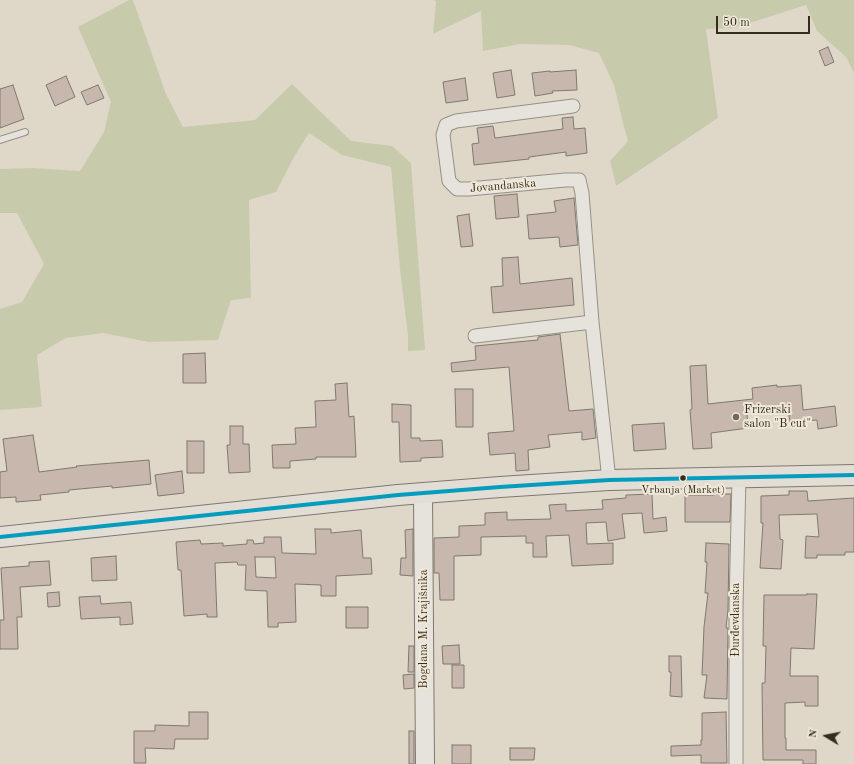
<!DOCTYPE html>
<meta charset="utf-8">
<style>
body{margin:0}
#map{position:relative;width:854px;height:764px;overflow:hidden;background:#dfd8c9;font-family:"Old Standard TT",serif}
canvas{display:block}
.north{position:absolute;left:806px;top:716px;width:40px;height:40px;-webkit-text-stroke:3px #efe8d7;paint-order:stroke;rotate:280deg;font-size:11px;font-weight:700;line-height:16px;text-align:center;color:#352b21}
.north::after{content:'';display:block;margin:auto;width:14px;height:18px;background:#352b21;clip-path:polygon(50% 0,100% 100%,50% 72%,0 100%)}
.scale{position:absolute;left:716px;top:16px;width:94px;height:18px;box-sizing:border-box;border:2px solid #352b21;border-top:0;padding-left:5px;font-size:12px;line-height:14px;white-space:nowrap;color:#352b21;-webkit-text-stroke:3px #efe8d7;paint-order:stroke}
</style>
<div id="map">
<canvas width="854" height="764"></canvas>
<div class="north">N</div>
<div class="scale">50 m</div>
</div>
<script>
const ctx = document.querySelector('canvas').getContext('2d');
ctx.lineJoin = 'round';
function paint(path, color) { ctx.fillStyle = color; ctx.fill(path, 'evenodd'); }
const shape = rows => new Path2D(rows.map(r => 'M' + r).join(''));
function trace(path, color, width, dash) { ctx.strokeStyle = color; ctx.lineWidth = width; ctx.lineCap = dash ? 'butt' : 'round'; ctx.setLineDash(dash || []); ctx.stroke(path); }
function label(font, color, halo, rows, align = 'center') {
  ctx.font = font + ' "Old Standard TT",serif'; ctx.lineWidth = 4; ctx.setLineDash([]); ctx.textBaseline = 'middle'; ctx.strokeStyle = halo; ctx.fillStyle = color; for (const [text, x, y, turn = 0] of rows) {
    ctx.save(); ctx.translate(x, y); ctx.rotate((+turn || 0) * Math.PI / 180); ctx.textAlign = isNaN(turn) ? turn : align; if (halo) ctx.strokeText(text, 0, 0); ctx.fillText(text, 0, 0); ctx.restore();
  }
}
paint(shape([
 [129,0,133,0,166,94,183,127,255,120,292,84,351,141,392,146,411,163,425,350,408,351,408,336,400,269,391,167,342,155,309,133,294,157,276,192,249,200,251,298,231,300,218,340,148,342,103,333,66,338,37,355,42,407,0,410,0,309,22,302,44,264,17,213,0,213,0,169,33,168,80,171,104,132,111,102,78,27],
 [433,0,854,0,854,73,846,57,817,31,806,5,734,28,706,29,718,118,616,186,610,161,628,141,623,123,614,85,599,53,569,45,520,44,483,51,481,11,433,34,436,1]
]), '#c7cbac');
const building = shape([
 [828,47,834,62,825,66,819,51,828,47],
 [511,70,515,95,497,98,493,73,511,70],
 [576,70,577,90,552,91,553,93,535,96,532,73,550,71,550,72,576,70],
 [66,76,75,97,55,106,46,85,66,76],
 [465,78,468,100,446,103,443,82,465,78],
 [13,85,24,119,0,128,0,89,13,85],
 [98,85,104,98,87,105,81,92,98,85],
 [573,117,574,129,585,128,587,153,566,156,566,152,529,157,529,159,474,165,472,144,479,143,477,128,493,126,495,138,563,129,562,118,573,117],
 [517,194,519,217,496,219,494,196,517,194],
 [574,198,578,245,560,247,559,237,529,239,527,215,556,212,554,201,574,198],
 [469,214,473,246,461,247,457,216,469,214],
 [518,257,520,284,572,278,574,305,493,313,491,287,503,286,502,258,518,257],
 [560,334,569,411,593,409,596,438,582,440,582,432,548,435,550,447,528,450,529,470,516,471,515,453,490,455,488,433,514,431,509,367,452,372,451,363,476,360,475,346,538,340,538,337,560,334],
 [205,353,206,383,183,383,183,354,205,353],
 [706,365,708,404,753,399,752,388,777,385,777,387,801,385,803,410,835,406,837,426,818,429,817,420,790,422,788,409,747,413,748,428,711,433,712,448,693,449,690,410,692,409,690,366,706,365],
 [347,383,349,417,354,416,356,457,316,457,316,459,290,461,290,468,273,468,272,445,296,444,295,428,316,427,315,401,336,400,335,384,347,383],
 [455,389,473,389,473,427,456,427,455,389],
 [392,404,411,405,411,438,420,438,420,441,442,440,443,457,421,458,421,461,400,462,399,422,392,422,392,404],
 [664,423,666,449,634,451,632,425,664,423],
 [230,426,243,426,243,444,249,444,250,472,229,473,227,445,230,445,230,426],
 [33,435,39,472,77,467,76,466,149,460,151,484,112,488,112,486,69,490,69,492,40,495,41,500,16,502,16,497,0,498,0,472,7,471,3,439,33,435],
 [187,441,204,441,204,473,187,473,187,441],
 [182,471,184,493,158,496,155,475,182,471],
 [789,491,807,491,808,501,854,498,854,552,845,552,845,555,817,555,817,558,805,558,806,536,819,537,817,514,779,515,780,539,783,540,781,569,760,568,763,523,761,523,761,496,789,495,789,491],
 [652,494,653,519,666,517,667,531,644,533,642,513,622,514,625,538,608,541,606,522,586,523,587,544,613,543,613,564,572,566,569,535,546,536,547,557,533,557,533,543,526,543,526,536,481,537,481,555,454,556,454,600,440,600,439,573,434,573,434,538,459,537,459,526,485,525,485,513,507,512,507,520,551,519,549,505,566,504,566,511,603,509,602,500,626,498,626,495,652,494],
 [714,494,731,494,730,522,685,522,685,495,714,495,714,494],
 [315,529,331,529,331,533,361,530,363,558,371,558,372,574,336,576,336,596,321,596,321,585,295,584,296,622,278,623,278,627,268,627,267,591,245,590,246,565,238,565,237,562,215,563,217,617,207,617,207,614,184,616,181,570,178,570,176,542,200,540,201,544,223,543,223,546,247,544,247,540,253,540,254,544,264,543,264,537,281,537,282,553,316,554,315,529],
 [255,557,275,557,276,578,256,577,255,557],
 [413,529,413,576,400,575,401,558,406,558,405,530,413,529],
 [706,543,729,544,728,610,726,628,728,628,727,699,704,698,707,675,702,675,704,627,708,593,705,593,707,562,705,562,706,543],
 [116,556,117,580,92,581,91,558,116,556],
 [49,561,51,585,20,587,22,617,17,617,18,649,0,649,0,620,4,620,1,568,29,566,29,562,49,561],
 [59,592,60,606,48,607,47,593,59,592],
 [807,594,817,594,814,649,791,648,790,676,818,676,818,706,805,706,805,702,785,703,785,738,786,738,786,750,816,750,816,764,803,764,803,760,763,760,762,683,765,683,766,646,763,646,764,595,807,595,807,594],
 [100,596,101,604,131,602,133,624,120,625,120,617,81,619,79,597,100,596],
 [346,607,368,607,368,628,346,628,346,607],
 [459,645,460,664,443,664,442,646,459,645],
 [409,646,414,646,414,672,408,672,409,646],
 [669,656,681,656,682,697,670,696,671,672,669,672,669,656],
 [452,665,464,665,464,688,452,688,452,665],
 [414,674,414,688,404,689,403,675,414,674],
 [189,712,208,712,208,739,175,739,174,749,145,748,146,763,134,763,134,731,155,731,155,725,189,726,189,712],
 [726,712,727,763,701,763,701,755,671,756,671,746,701,745,701,740,702,740,702,713,726,712],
 [409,731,414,731,414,764,409,764,409,731],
 [452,745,471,745,471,764,452,764,452,745],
 [510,748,535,748,534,760,510,760,510,748]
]);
paint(building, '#c8b7ad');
trace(building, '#7e7970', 1);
const lane = shape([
 [0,140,25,132]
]);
const street = shape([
 [573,106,456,121,446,125,443,135,449,181,457,189,469,189,565,180,579,180,582,193,592,322,609,480],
 [475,336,592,322],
 [736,764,736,608,739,476]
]);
const secondary = shape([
 [423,493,425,764]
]);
const primary = shape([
 [0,537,398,495,500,487,609,480,854,475]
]);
trace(lane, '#969087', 8);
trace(street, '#969087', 15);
trace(secondary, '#7e7970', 20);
trace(primary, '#7e7970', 22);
trace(lane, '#e6e3dc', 6);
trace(street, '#e6e3dc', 13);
trace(secondary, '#e6e3dc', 18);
trace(primary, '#e2ded6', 20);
trace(shape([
 [0,537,398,495,500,487,609,480,854,475]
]), '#059cbd', 4);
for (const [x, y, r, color] of [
 [736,417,4,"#70685c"],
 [683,478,3.5,"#352b21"]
]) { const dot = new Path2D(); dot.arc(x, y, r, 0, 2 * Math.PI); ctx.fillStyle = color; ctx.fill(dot); trace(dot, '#efe8d7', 1.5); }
label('11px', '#352b21', '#efe8d7', [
 ["Vrbanja (Market)",683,490]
]);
label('12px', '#352b21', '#efe8d7', [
 ["Jovandanska",503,186,-5],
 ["Đurđevdanska",736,620,-90],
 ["Bogdana M. Krajišnika",424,629,-90]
]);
label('12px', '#352b21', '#efe8d7', [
 ["Frizerski",744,410],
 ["salon \"B cut\"",744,424]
], 'left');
</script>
